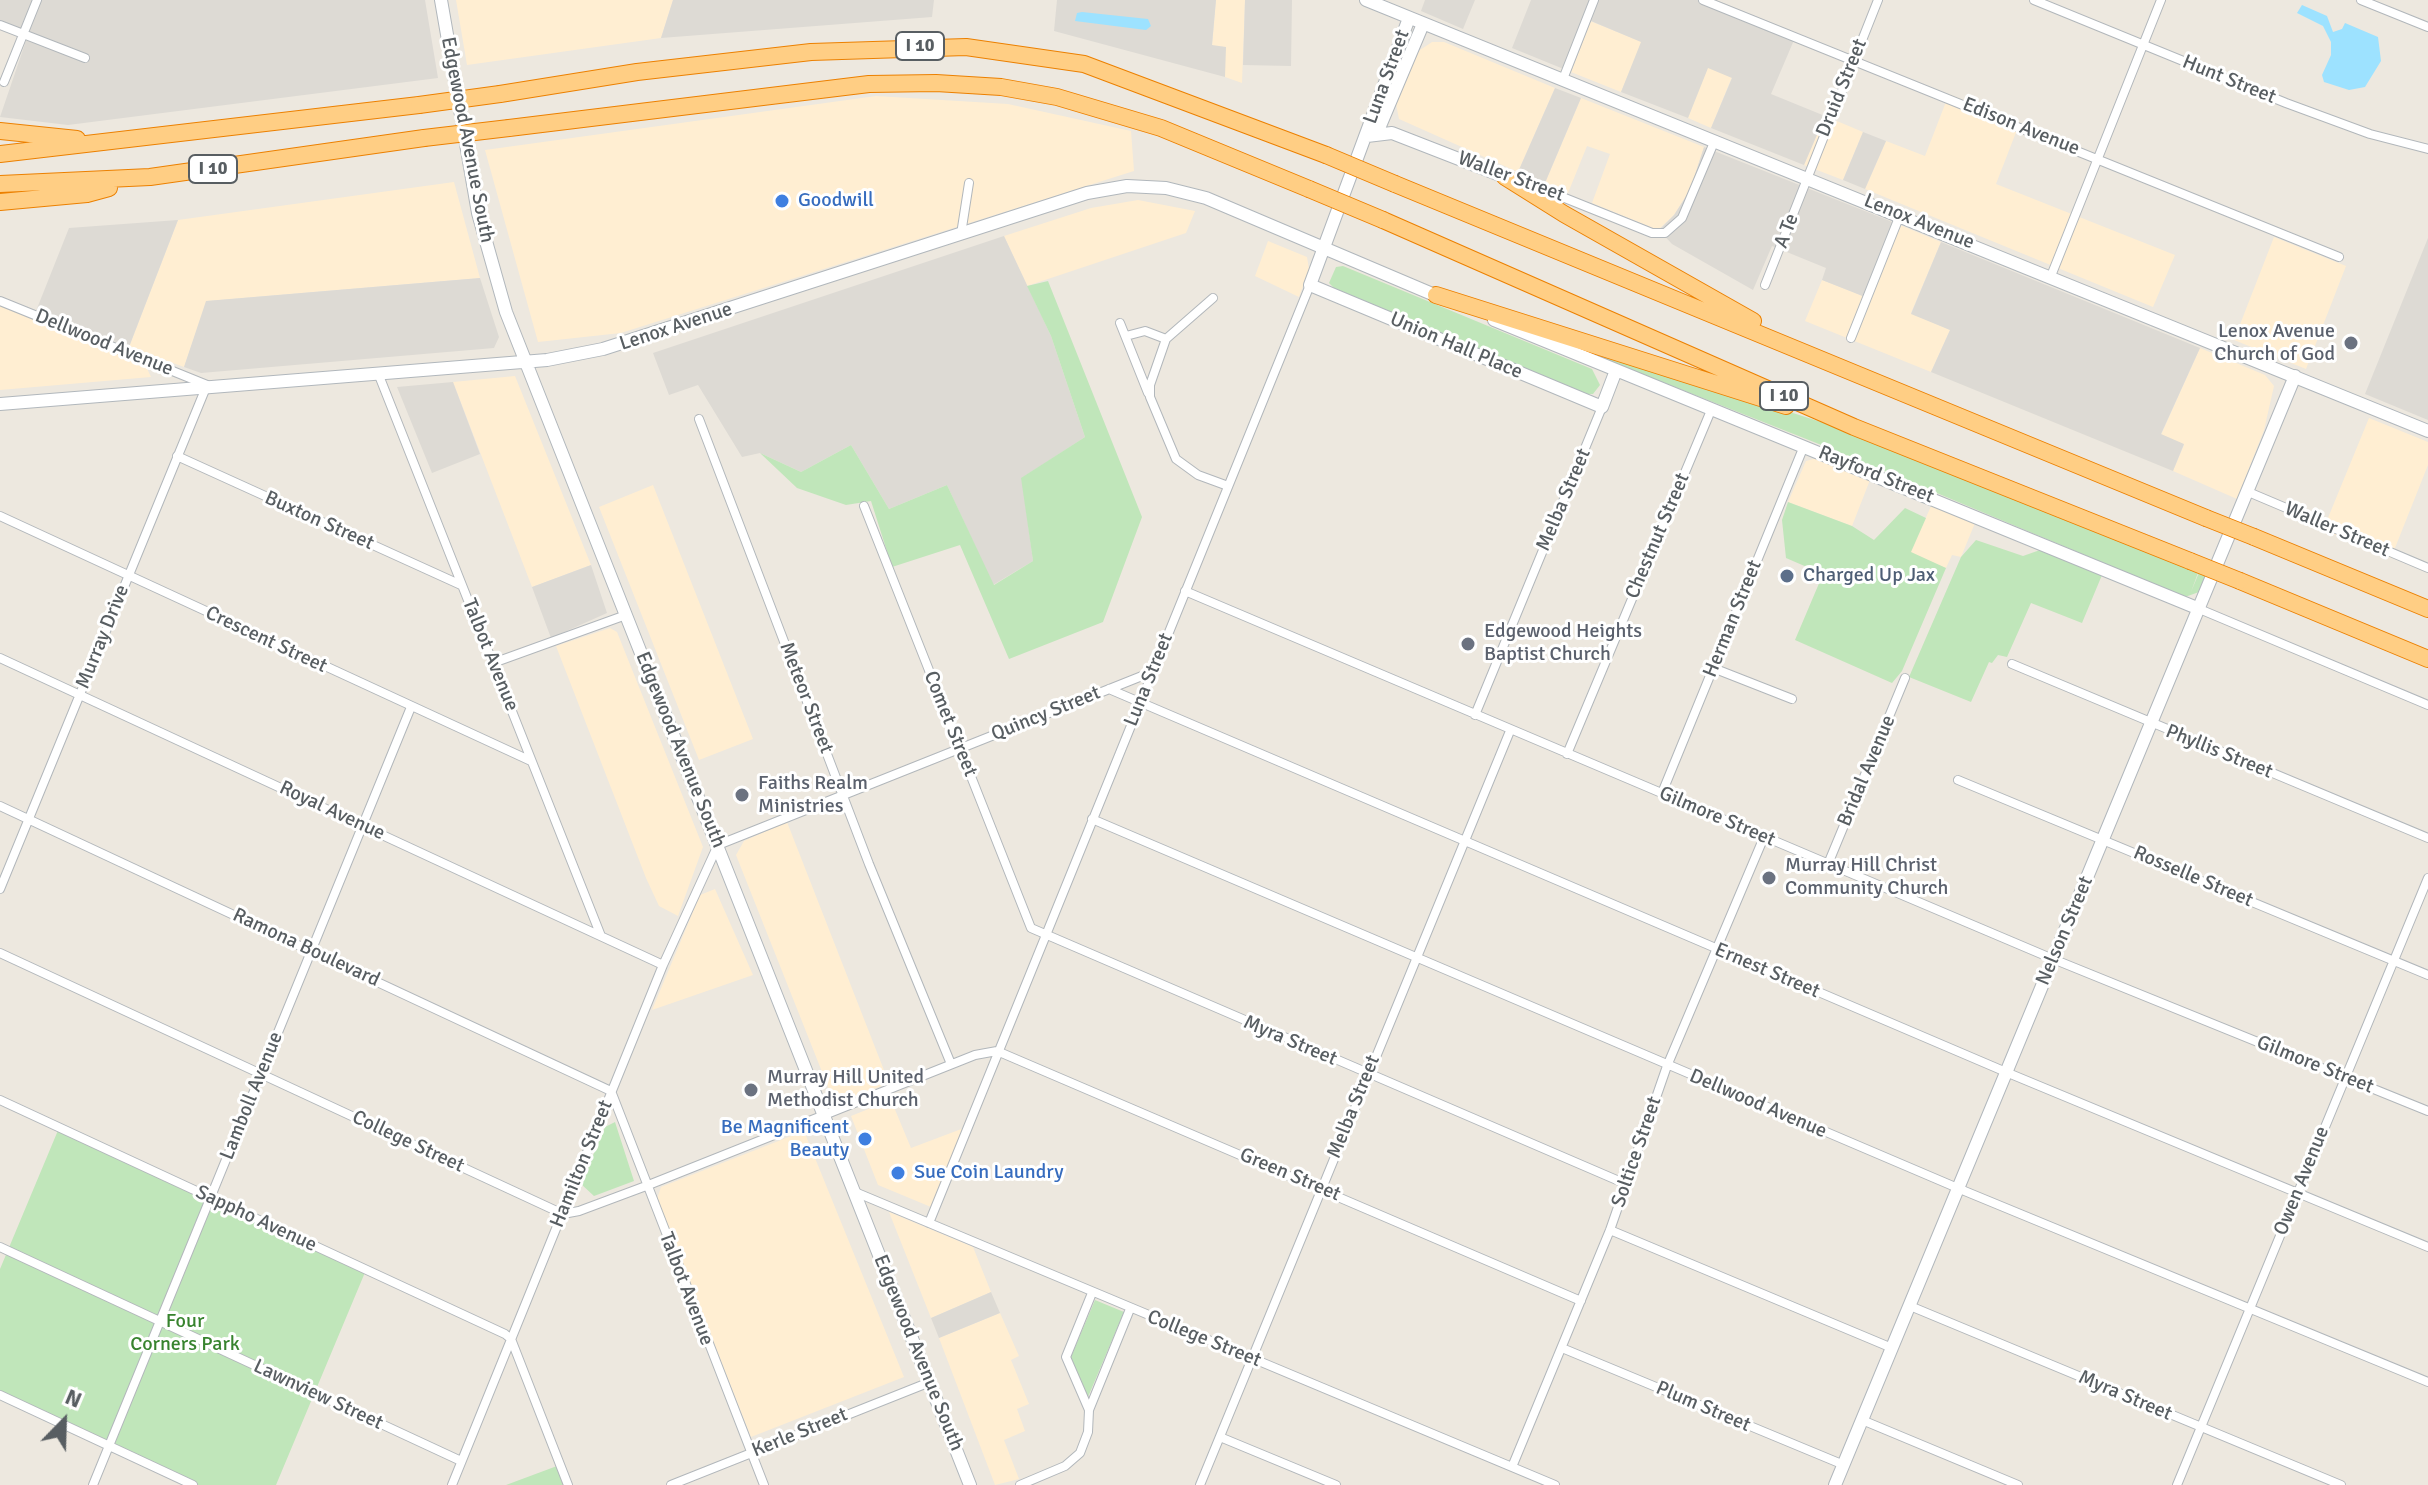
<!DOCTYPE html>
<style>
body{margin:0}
#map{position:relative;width:2428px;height:1485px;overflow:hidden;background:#ede8df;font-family:Signika,sans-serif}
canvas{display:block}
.north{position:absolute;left:24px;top:1381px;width:80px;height:80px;-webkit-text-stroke:6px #fff;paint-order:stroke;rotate:23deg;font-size:22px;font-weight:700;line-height:32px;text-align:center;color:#585e62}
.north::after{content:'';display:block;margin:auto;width:28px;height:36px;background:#585e62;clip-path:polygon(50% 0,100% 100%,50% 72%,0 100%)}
</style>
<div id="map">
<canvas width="2428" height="1485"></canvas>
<div class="north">N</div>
</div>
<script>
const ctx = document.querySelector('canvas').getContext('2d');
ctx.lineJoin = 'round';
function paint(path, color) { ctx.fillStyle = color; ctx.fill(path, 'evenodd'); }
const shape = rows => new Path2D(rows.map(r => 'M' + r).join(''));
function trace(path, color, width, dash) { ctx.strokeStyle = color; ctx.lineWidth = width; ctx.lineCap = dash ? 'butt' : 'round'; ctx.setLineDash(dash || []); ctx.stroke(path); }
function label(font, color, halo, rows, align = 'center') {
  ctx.font = font + ' Signika,sans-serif'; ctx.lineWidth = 6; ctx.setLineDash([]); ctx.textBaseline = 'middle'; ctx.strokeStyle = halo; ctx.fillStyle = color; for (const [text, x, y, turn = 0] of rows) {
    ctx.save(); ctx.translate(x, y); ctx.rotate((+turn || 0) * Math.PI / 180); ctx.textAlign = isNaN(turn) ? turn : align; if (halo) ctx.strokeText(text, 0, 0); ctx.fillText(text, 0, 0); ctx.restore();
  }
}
paint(shape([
 [456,0,673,0,661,38,467,65],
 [1216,0,1245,0,1242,83,1225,77,1225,47,1212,46],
 [1590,21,1642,42,1621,92,1571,72],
 [1432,42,1444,42,1555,88,1518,172,1399,119,1396,104,1417,52],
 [1707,67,1732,77,1711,128,1688,118],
 [1949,94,2020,122,1996,184,2175,255,2153,307,1865,189,1886,141,1925,156],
 [876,96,1008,104,1131,131,1134,171,621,333,538,342,485,150],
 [1581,98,1704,147,1690,190,1674,215,1658,230,1592,203,1610,154,1587,146,1568,193,1545,183],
 [1825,116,1863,132,1843,180,1804,165],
 [454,182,480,278,207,301,184,367,129,347,178,220],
 [1138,200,1195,211,1186,233,1027,286,1004,236,1091,208],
 [1900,225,1941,242,1911,313,1950,330,1931,372,1805,321,1822,280,1871,299],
 [2274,237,2346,266,2306,369,2234,340],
 [1268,241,1307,257,1309,269,1299,297,1255,276],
 [0,306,144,362,151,377,0,390],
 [2200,348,2265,375,2274,386,2264,430,2237,499,2173,471,2184,445,2161,435],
 [515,376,591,565,532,587,453,382],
 [2369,418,2428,442,2428,465,2391,558,2323,530],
 [1817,458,1870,480,1852,526,1788,502,1806,461],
 [653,485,753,739,699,760,599,507],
 [1932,504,1975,523,1961,557,1952,555,1946,568,1910,553],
 [610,628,617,632,703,847,678,916,659,906,646,878,556,646],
 [787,822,889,1083,843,1101,832,1097,736,855,744,841],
 [715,889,753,975,652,1010,700,895],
 [891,1100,911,1148,964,1128,931,1207,878,1185,851,1116],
 [804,1131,904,1377,751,1437,657,1199,661,1187],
 [889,1212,973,1247,991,1292,931,1318],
 [1000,1313,1019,1356,1011,1360,1029,1404,1017,1409,1025,1431,1004,1440,1019,1479,995,1485,939,1338]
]), '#ffeed2');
paint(shape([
 [0,0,425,0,438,78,68,125,0,117,29,32,0,20],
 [673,0,934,0,932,17,661,38],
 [1057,0,1216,0,1212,45,1226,47,1225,77,1054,31],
 [1245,0,1292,0,1291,66,1243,65],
 [1425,0,1475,0,1463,29,1421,11],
 [1531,0,1716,0,1797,33,1771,94,1825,116,1804,165,1711,128,1732,78,1708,68,1688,118,1621,92,1641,42,1591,21,1571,72,1512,48],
 [1555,88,1581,98,1545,183,1518,172],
 [1863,132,1886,141,1865,189,1843,180],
 [1704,147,1900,225,1870,299,1822,280,1826,268,1772,246,1753,290,1672,244,1659,230,1674,215,1690,190],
 [178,220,129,347,36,311,69,228],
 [1004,236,1051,336,1085,437,1022,478,1033,561,993,585,947,485,889,509,851,445,801,472,760,453,742,457,698,385,669,395,653,353],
 [2428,238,2428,420,2365,394],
 [1941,242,2200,348,2161,434,2184,444,2173,471,1931,372,1950,330,1911,314],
 [480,278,499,337,494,348,201,373,184,367,206,301],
 [453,382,480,454,432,473,397,387],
 [591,565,607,613,551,638,532,587],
 [991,1292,1000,1313,939,1338,931,1318]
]), '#dddad4');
paint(shape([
 [1343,266,1592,369,1600,385,1593,394,1586,394,1334,288,1329,283,1336,267],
 [1048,281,1142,517,1103,622,1009,659,960,545,892,567,871,501,846,505,797,488,760,453,801,472,851,445,889,509,947,485,994,585,1033,561,1021,478,1085,437,1051,336,1027,286],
 [1564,340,1865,436,2053,515,2199,570,2191,592,2200,570,2207,573,2199,592,2185,597,1834,450,1647,376,1613,366],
 [1788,502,1852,526,1874,540,1905,508,1926,518,1911,552,1946,568,1902,671,1892,683,1795,640,1823,574,1786,558,1782,520],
 [1976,540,2023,556,2040,550,2102,575,2082,623,2031,603,2007,657,1998,655,1992,663,1989,662,1971,702,1909,677,1961,557],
 [615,1122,634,1181,594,1196,581,1184,605,1127],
 [59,1128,366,1270,276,1485,193,1485,0,1396,0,1269],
 [1095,1300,1124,1312,1088,1397,1070,1359],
 [557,1466,564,1485,506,1485]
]), '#c0e6ba');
paint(shape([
 [2302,5,2327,16,2333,32,2342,29,2345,23,2378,37,2381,61,2365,87,2349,90,2324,82,2322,75,2331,55,2331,42,2323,26,2297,13],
 [1082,12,1148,19,1151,26,1146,30,1075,21,1077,13]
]), '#9de2ff');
const street = shape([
 [1703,0,2339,257],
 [2034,0,2286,103,2370,134,2428,149],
 [2361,0,2428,27],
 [0,25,85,58],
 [1563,79,1594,0],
 [4,82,37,0],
 [1520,180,1652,233,1665,233,1682,218,1715,140],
 [961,234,969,183],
 [2051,276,2161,0],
 [1765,285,1878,0],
 [1213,298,1166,339,1150,385,1150,397,1176,459,1198,475,1228,486],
 [0,301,207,385,0,889],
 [1120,323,1148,393],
 [1126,336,1145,331,1166,339],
 [1851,338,1900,215],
 [378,373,601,936],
 [699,419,869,864,951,1064],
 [177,456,461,585],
 [2246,491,2428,568],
 [864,506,1031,928,1626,1184],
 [0,516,531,761],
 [1185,591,2053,959,2428,1111],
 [2197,608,2428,705],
 [0,658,663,965],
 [493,663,626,615],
 [2012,664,2428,838],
 [1713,668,1792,699],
 [1109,689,2013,1075,2428,1247],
 [1475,715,1602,407],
 [1567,754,1712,408],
 [1958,780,2428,975],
 [1662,793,1804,446],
 [0,806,611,1091,764,1485],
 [1092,819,1967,1192,2428,1382],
 [1828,864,1905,678],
 [0,953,563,1214,579,1211,646,1186,975,1055,997,1051,1581,1301],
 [0,1100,505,1334,511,1339,568,1485],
 [855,1192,1555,1485],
 [929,1223,1310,285],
 [1610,1230,1892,1348],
 [0,1247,461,1461],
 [1910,1306,2341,1485],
 [1562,1348,1844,1465],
 [0,1395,193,1485],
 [1089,1410,1066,1357,1092,1293],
 [1862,1420,2018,1485],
 [1220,1437,1336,1485],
 [1512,1467,1610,1230,1667,1066,1764,837],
 [93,1485,411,707],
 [452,1485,663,965,718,845,1152,672],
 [671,1485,930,1382],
 [1020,1485,1065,1466,1080,1453,1088,1432,1089,1410,1130,1309],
 [1200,1485,1510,731],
 [2177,1485,2428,878]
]);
const secondary = shape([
 [441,0,478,213,506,312,970,1485],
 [1366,0,2428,431],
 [1409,18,1310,285,1602,407,1615,373],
 [1370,135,1380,126,1423,24],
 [1367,136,1392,133,1505,177],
 [1494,320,2197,608],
 [0,404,547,360,603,349,1087,193,1127,186,1166,188,1206,198,1444,299],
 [1835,1485,2295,376]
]);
const highway = shape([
 [500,94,637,72,811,52,966,47,1084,64,1326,155],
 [509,128,869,84,936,83,1001,87,1057,97,1161,128,1309,189],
 [0,131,77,139],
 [0,154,419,105],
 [1505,177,1564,214,1753,321],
 [0,184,150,177,424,138],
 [1395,184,2206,518],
 [0,202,87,194,109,188],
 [1383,220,1854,427,2190,561],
 [1436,295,1786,406],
 [2254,537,2428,609],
 [2240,581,2428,659]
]);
trace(street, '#b2b7bb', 10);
trace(secondary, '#b1b7bc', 14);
trace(highway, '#ec8000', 18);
trace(street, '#fff', 8);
trace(secondary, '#fff', 12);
trace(highway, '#ffce84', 16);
const highwayBridge = shape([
 [419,105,500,94],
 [424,138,509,128],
 [1326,155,1395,184],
 [1309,189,1383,220],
 [2206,518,2254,537],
 [2190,561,2240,581]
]);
trace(highwayBridge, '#ec8000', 18, []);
trace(highwayBridge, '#ffce84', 16);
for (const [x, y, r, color] of [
 [782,201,8,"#3f7fe0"],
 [2351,343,8,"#6b7280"],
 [1787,576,8,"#5c6f8a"],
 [1468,644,8,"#6b7280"],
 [742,795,8,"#6b7280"],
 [1769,878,8,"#6b7280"],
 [751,1090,8,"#6b7280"],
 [865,1139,8,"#3f7fe0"],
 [898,1173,8,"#3f7fe0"]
]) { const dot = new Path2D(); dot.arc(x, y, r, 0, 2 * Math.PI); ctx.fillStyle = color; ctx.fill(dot); trace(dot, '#fff', 3); }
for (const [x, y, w] of [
 [920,46,48],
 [213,169,48],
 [1784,396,48]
]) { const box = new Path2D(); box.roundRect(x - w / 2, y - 14, w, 28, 6); ctx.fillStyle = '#fff'; ctx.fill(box); trace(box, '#585e62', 2); }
label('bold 18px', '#585e62', null, [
 ["I 10",920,46],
 ["I 10",213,169],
 ["I 10",1784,396]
]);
label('20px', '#585e62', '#fff', [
 ["Luna Street",1387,77,-70],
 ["Hunt Street",2229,80,22],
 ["Druid Street",1842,88,-68],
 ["Edison Avenue",2021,127,22],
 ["Edgewood Avenue South",467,140,79],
 ["Waller Street",1511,177,20],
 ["Lenox Avenue",1919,222,22],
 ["A Te",1787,231,-69],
 ["Lenox Avenue",676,327,-18],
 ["Dellwood Avenue",104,343,22],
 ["Union Hall Place",1456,346,23],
 ["Rayford Street",1876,475,22],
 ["Melba Street",1564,500,-67],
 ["Buxton Street",319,521,24],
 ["Waller Street",2337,530,23],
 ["Chestnut Street",1658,536,-67],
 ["Herman Street",1733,619,-68],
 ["Murray Drive",103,637,-68],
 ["Crescent Street",266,640,25],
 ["Talbot Avenue",490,655,68],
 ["Luna Street",1149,680,-68],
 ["Meteor Street",806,698,69],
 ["Quincy Street",1046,714,-22],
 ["Comet Street",950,724,68],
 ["Edgewood Avenue South",680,750,68],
 ["Phyllis Street",2219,752,22],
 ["Bridal Avenue",1867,771,-67],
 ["Royal Avenue",332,811,25],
 ["Gilmore Street",1717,817,23],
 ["Rosselle Street",2193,877,23],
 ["Nelson Street",2065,931,-67],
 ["Ramona Boulevard",306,948,25],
 ["Ernest Street",1767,971,23],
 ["Myra Street",1290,1041,23],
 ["Gilmore Street",2315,1065,22],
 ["Lamboll Avenue",252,1096,-68],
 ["Dellwood Avenue",1758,1104,23],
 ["Melba Street",1354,1107,-68],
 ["College Street",408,1142,25],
 ["Soltice Street",1637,1152,-71],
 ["Hamilton Street",582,1164,-68],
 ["Green Street",1290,1175,23],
 ["Owen Avenue",2302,1181,-68],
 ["Sappho Avenue",256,1219,25],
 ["Talbot Avenue",686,1289,69],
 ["College Street",1204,1339,22],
 ["Edgewood Avenue South",918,1353,68],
 ["Lawnview Street",318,1395,25],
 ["Myra Street",2125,1396,23],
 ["Plum Street",1703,1407,23],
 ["Kerle Street",800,1433,-22]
]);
label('20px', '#366cbe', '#fff', [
 ["Goodwill",798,201],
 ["Be Magnificent",849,1128,"right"],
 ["Beauty",849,1151,"right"],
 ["Sue Coin Laundry",914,1173]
], 'left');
label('20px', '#5b616d', '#fff', [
 ["Lenox Avenue",2335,332,"right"],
 ["Church of God",2335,355,"right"],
 ["Edgewood Heights",1484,632],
 ["Baptist Church",1484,655],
 ["Faiths Realm",758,784],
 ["Ministries",758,807],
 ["Murray Hill Christ",1785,866],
 ["Community Church",1785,889],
 ["Murray Hill United",767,1078],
 ["Methodist Church",767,1101]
], 'left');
label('20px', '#4e5e75', '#fff', [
 ["Charged Up Jax",1803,576]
], 'left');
label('20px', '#37832e', '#fff', [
 ["Four",185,1322],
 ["Corners Park",185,1345]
]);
</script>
